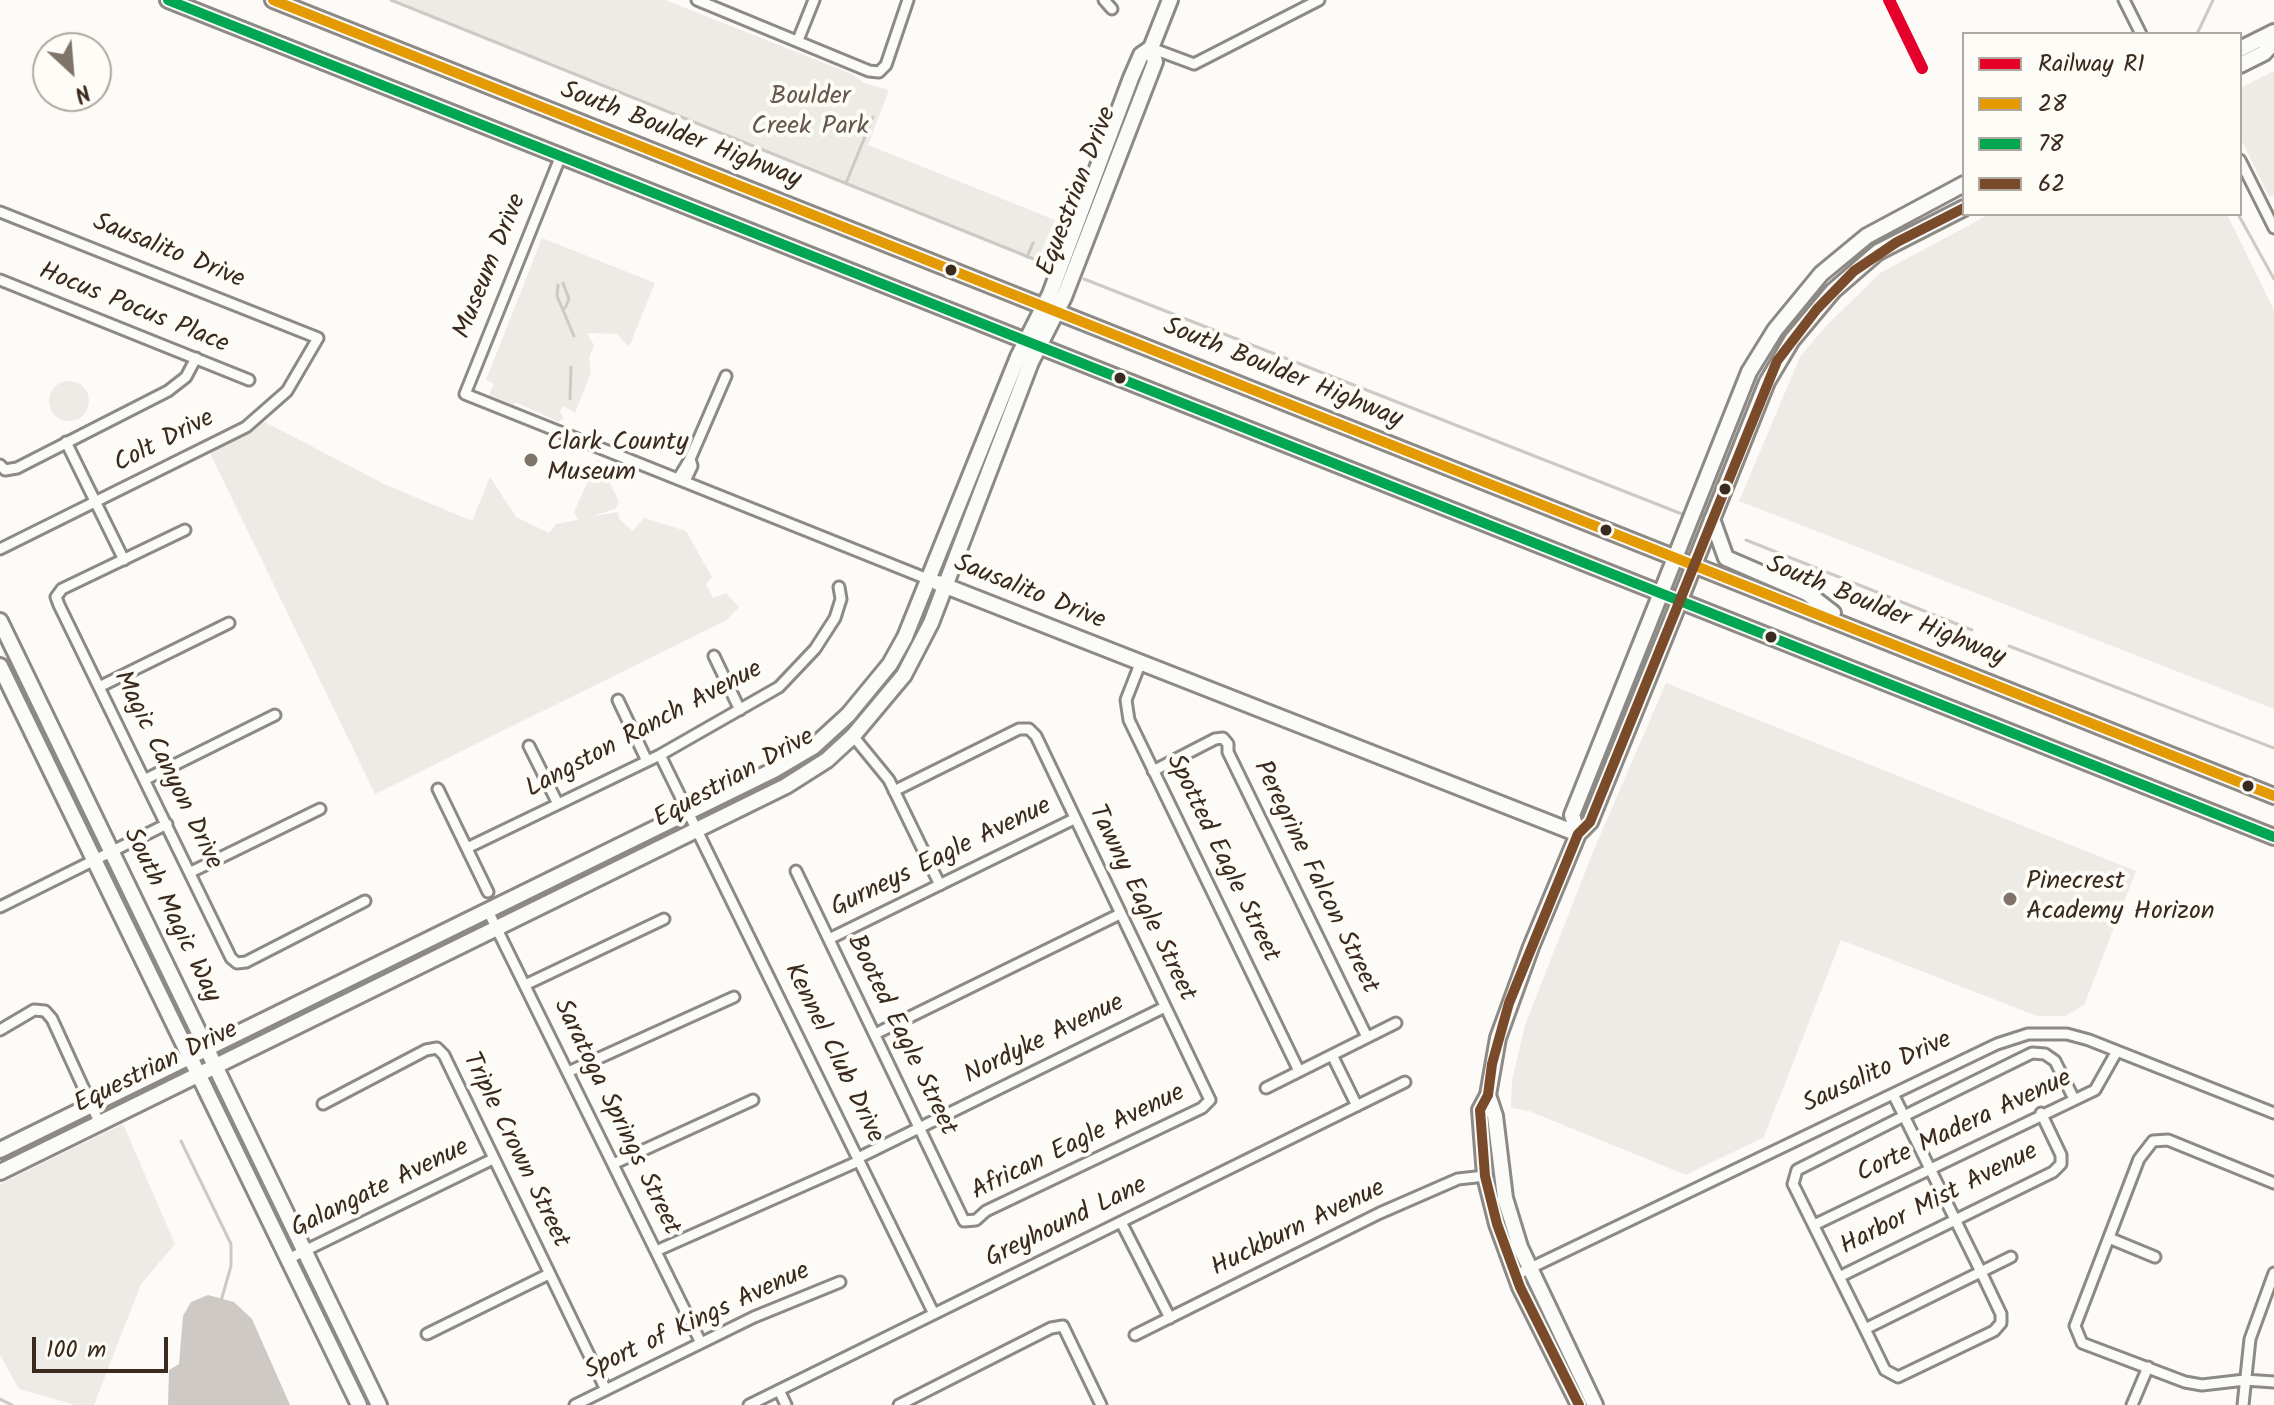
<!DOCTYPE html>
<style>
body{margin:0}
#map{position:relative;width:2274px;height:1405px;overflow:hidden;background:#fcfbf8;font-family:Kalam,sans-serif}
canvas{display:block}
.legend{position:absolute;left:1962px;top:32px;width:280px;height:184px;box-sizing:border-box;background:#fdfcf7;border:2px solid #afa8a0;margin:0;padding:10px 14px;list-style:none;font-size:24px;color:#3b2a1e}
.legend li{display:flex;align-items:center;gap:16px;height:40px}
.legend b{width:40px;border:2px solid #afa8a0}
.north{position:absolute;left:32px;top:32px;width:80px;height:80px;box-sizing:border-box;background:#fdfcf7;border:2px solid #afa8a0;border-radius:50%;rotate:154deg;font-size:22px;font-weight:700;line-height:32px;text-align:center;color:#3b2a1e}
.north::after{content:'';display:block;margin:auto;width:28px;height:36px;background:#7f736a;clip-path:polygon(50% 0,100% 100%,50% 72%,0 100%)}
.scale{position:absolute;left:32px;top:1337px;width:136px;height:36px;box-sizing:border-box;border:4px solid #3b2a1e;border-top:0;padding-left:10px;font-size:24px;line-height:28px;white-space:nowrap;color:#3b2a1e;-webkit-text-stroke:6px #fdfcf7;paint-order:stroke}
</style>
<div id="map">
<canvas width="2274" height="1405"></canvas>
<ul class="legend">
<li><b style="height:10px;background:#e4002b"></b>Railway R1</li>
<li><b style="height:10px;background:#e49a03"></b>28</li>
<li><b style="height:10px;background:#00a651"></b>78</li>
<li><b style="height:10px;background:#7a4b2a"></b>62</li>
</ul>
<div class="north">N</div>
<div class="scale">100 m</div>
</div>
<script>
const ctx = document.querySelector('canvas').getContext('2d');
ctx.lineJoin = 'round';
function paint(path, color) { ctx.fillStyle = color; ctx.fill(path, 'evenodd'); }
const shape = rows => new Path2D(rows.map(r => 'M' + r).join(''));
function trace(path, color, width, dash) { ctx.strokeStyle = color; ctx.lineWidth = width; ctx.lineCap = dash ? 'butt' : 'round'; ctx.setLineDash(dash || []); ctx.stroke(path); }
function label(font, color, halo, rows, align = 'center') {
  ctx.font = font + ' Kalam,sans-serif'; ctx.lineWidth = 8; ctx.setLineDash([]); ctx.textBaseline = 'middle'; ctx.strokeStyle = halo; ctx.fillStyle = color; for (const [text, x, y, turn = 0] of rows) {
    ctx.save(); ctx.translate(x, y); ctx.rotate((+turn || 0) * Math.PI / 180); ctx.textAlign = isNaN(turn) ? turn : align; if (halo) ctx.strokeText(text, 0, 0); ctx.fillText(text, 0, 0); ctx.restore();
  }
}
paint(shape([
 [2274,71,2274,195,2269,197,2240,137,2240,88],
 [1990,214,2227,214,2274,310,2274,709,1739,501,1800,357,1824,328,1880,273],
 [1666,683,2136,871,2084,1005,2065,1016,2037,1016,1841,940,1764,1137,1686,1175,1529,1111,1511,1108,1512,1081,1525,1025,1595,847]
]), '#eeebe7');
paint(shape([
 [389,0,665,0,852,74,864,83,889,90,868,145,1055,220,1037,261],
 [542,238,655,283,629,347,617,334,587,333,594,345,589,358,591,372,575,413,564,406,559,411,564,418,559,422,515,402,514,405,489,395,494,384,486,380],
 '49 401a20 20 0 1 1 40 0a20 20 0 1 1-40 0Z',
 [265,422,384,484,472,521,490,477,516,517,549,533,556,524,578,520,574,512,598,459,619,502,615,509,590,517,618,512,619,519,633,531,644,518,686,531,712,577,706,584,713,598,726,593,739,607,725,621,375,794,208,449],
 [1912,895,1928,902,1910,944,1894,938],
 [123,1124,175,1244,141,1284,94,1405,75,1405,19,1389,0,1355,0,1184]
]), '#edebe6');
paint(shape([
 [208,1295,234,1302,252,1319,290,1405,168,1405,169,1370,179,1364,183,1316,191,1302]
]), '#cec9c4');
trace(shape([
 [391,0,1036,260],
 [2197,34,2213,0],
 [846,183,873,117],
 [2238,214,2274,279],
 [1027,257,1033,243],
 [1084,279,1682,514],
 [563,283,569,299,565,308],
 [558,285,557,296,574,336],
 [570,399,571,367],
 [1746,540,1972,630],
 [2009,646,2274,748],
 [181,1141,231,1244,231,1266,221,1301],
 [0,1399,12,1405]
]), '#cec9c4', 3);
const street = shape([
 [697,0,869,71,879,72,886,65,908,0],
 [1104,0,1112,9],
 [2124,0,2141,34],
 [798,40,814,0],
 [1151,48,1194,64,1319,0],
 [560,158,465,394,930,580],
 [2240,160,2274,228],
 [0,212,318,338,287,391,246,427,0,549],
 [0,280,249,380],
 [66,442,124,560],
 [0,465,5,470,17,468,168,391,186,377,196,358],
 [678,479,690,459],
 [685,481,692,466,690,459,726,376],
 [185,530,62,589,56,597,59,605,231,958,237,963,246,962,365,901],
 [714,656,740,710],
 [1140,664,1126,700,1129,720,1299,1071],
 [101,686,229,623],
 [618,700,647,761],
 [853,736,889,780,940,885],
 [529,746,558,804],
 [660,755,934,1314],
 [1153,771,1215,739,1223,738,1228,744,1228,752,1367,1037],
 [146,779,275,715],
 [438,789,488,892],
 [467,848,660,755,779,687,815,649,835,618,841,599,839,587],
 [796,871,964,1221,976,1220,986,1211,1202,1108,1210,1100,1036,736,1029,729,1019,729,894,791],
 [191,872,320,809],
 [0,907,167,824],
 [488,911,701,1343],
 [829,939,1074,819],
 [525,985,664,919],
 [0,1030,34,1010,45,1011,52,1019,100,1124],
 [875,1034,1120,914],
 [1332,1055,1357,1106],
 [568,1072,734,997],
 [1266,1088,1396,1023],
 [1893,1094,1904,1116,1981,1272,2001,1314,2001,1323,1994,1331,1898,1377,1885,1370,1865,1329,1793,1184,1797,1170,1904,1116,2032,1053,2045,1054,2055,1061,2074,1099],
 [323,1104,426,1050,437,1048,444,1055,606,1390],
 [858,1158,1165,1007],
 [613,1164,753,1100],
 [2274,1183,2168,1140,2153,1141,2139,1159,2075,1326,2082,1343,2185,1382,2202,1385,2245,1380,2274,1382],
 [1121,1222,1170,1318],
 [1814,1225,2095,1090,2117,1051],
 [2109,1238,2155,1257],
 [656,1251,859,1161],
 [288,1259,493,1159],
 [1516,1275,1997,1044,2028,1034,2067,1034,2089,1040,2274,1113],
 [1839,1277,2053,1172,2061,1164,2061,1155,2041,1113],
 [1865,1329,2011,1257],
 [427,1334,549,1274],
 [1135,1335,1380,1213,1458,1179,1485,1176],
 [779,1390,786,1405],
 [575,1405,754,1317,840,1282],
 [749,1405,1405,1082],
 [899,1405,1051,1328,1063,1326,1101,1405],
 [2132,1405,2148,1367],
 [2243,1405,2250,1339,2274,1273]
]);
const secondary = shape([
 [938,583,1578,834],
 [0,621,379,1405],
 [0,666,359,1405],
 [1578,834,1572,815,1661,593],
 [1488,1095,1495,1116,1505,1198,1520,1247,1595,1405],
 [0,1150,774,770,813,747,848,715,890,664,905,637,1018,357,1050,294,1131,78,1141,55,1151,48,1170,0],
 [0,1172,786,786,827,760,853,736,904,675,931,623,1031,362,1064,297,1155,62,1151,48],
 [1579,1405,1520,1287,1497,1224,1485,1176,1480,1110,1488,1095,1498,1038,1531,947,1578,834,1590,822,1680,600]
]);
const primary = shape([
 [168,0,2274,837],
 [273,0,2274,796],
 [2240,49,2274,32],
 [2240,65,2264,53,2274,42],
 [1712,519,1726,558,1807,593,1833,613],
 [1661,593,1749,372,1775,330,1821,274,1867,236,1964,184],
 [1680,600,1767,382,1792,340,1833,291,1878,252,1964,208]
]);
trace(street, '#8d8985', 15);
trace(secondary, '#8d8985', 20);
trace(primary, '#8d8985', 20);
trace(street, '#fbfbf9', 9);
trace(secondary, '#fbfbf9', 14);
trace(primary, '#fbfbf9', 14);
trace(shape([
 [273,0,2274,796]
]), '#e49a03', 10);
trace(shape([
 [168,0,2274,837]
]), '#00a651', 10);
trace(shape([
 [1579,1405,1520,1287,1497,1224,1485,1176,1480,1110,1488,1095,1492,1064,1509,1003,1578,834,1590,822,1777,361,1817,309,1854,271,1897,242,1964,208]
]), '#7a4b2a', 10);
trace(shape([
 [1889,0,1922,68]
]), '#e4002b', 12);
for (const [x, y, r, color] of [
 [951,270,7,"#3b2a1e"],
 [1120,378,7,"#3b2a1e"],
 [531,460,8,"#7f736a"],
 [1725,489,7,"#3b2a1e"],
 [1606,530,7,"#3b2a1e"],
 [1771,637,7,"#3b2a1e"],
 [2248,786,7,"#3b2a1e"],
 [2010,899,8,"#7f736a"]
]) { const dot = new Path2D(); dot.arc(x, y, r, 0, 2 * Math.PI); ctx.fillStyle = color; ctx.fill(dot); trace(dot, '#fdfcf7', 3); }
label('26px', '#64574c', '#fdfcf7', [
 ["Boulder",810,99],
 ["Creek Park",810,129]
]);
label('26px', '#3b2a1e', '#fdfcf7', [
 ["South Boulder Highway",680,137,21],
 ["Equestrian Drive",1079,192,-69],
 ["Sausalito Drive",168,253,22],
 ["Museum Drive",492,267,-68],
 ["Hocus Pocus Place",133,310,22],
 ["South Boulder Highway",1282,375,22],
 ["Colt Drive",165,443,-27],
 ["Sausalito Drive",1029,594,22],
 ["South Boulder Highway",1885,613,22],
 ["Langston Ranch Avenue",645,731,-28],
 ["Magic Canyon Drive",166,771,64],
 ["Equestrian Drive",735,780,-29],
 ["Gurneys Eagle Avenue",942,859,-26],
 ["Spotted Eagle Street",1221,859,64],
 ["Peregrine Falcon Street",1314,878,64],
 ["Tawny Eagle Street",1140,904,64],
 ["South Magic Way",170,916,64],
 ["Booted Eagle Street",900,1036,64],
 ["Nordyke Avenue",1045,1041,-26],
 ["Kennel Club Drive",832,1054,64],
 ["Equestrian Drive",157,1069,-26],
 ["Sausalito Drive",1878,1074,-25],
 ["Saratoga Springs Street",615,1118,64],
 ["Corte Madera Avenue",1965,1128,-25],
 ["African Eagle Avenue",1079,1144,-26],
 ["Triple Crown Street",514,1151,64],
 ["Galangate Avenue",381,1190,-26],
 ["Harbor Mist Avenue",1940,1201,-27],
 ["Greyhound Lane",1067,1224,-26],
 ["Huckburn Avenue",1299,1230,-26],
 ["Sport of Kings Avenue",698,1323,-25]
]);
label('26px', '#3b2a1e', '#fdfcf7', [
 ["Clark County",547,445],
 ["Museum",547,475],
 ["Pinecrest",2026,884],
 ["Academy Horizon",2026,914]
], 'left');
</script>
